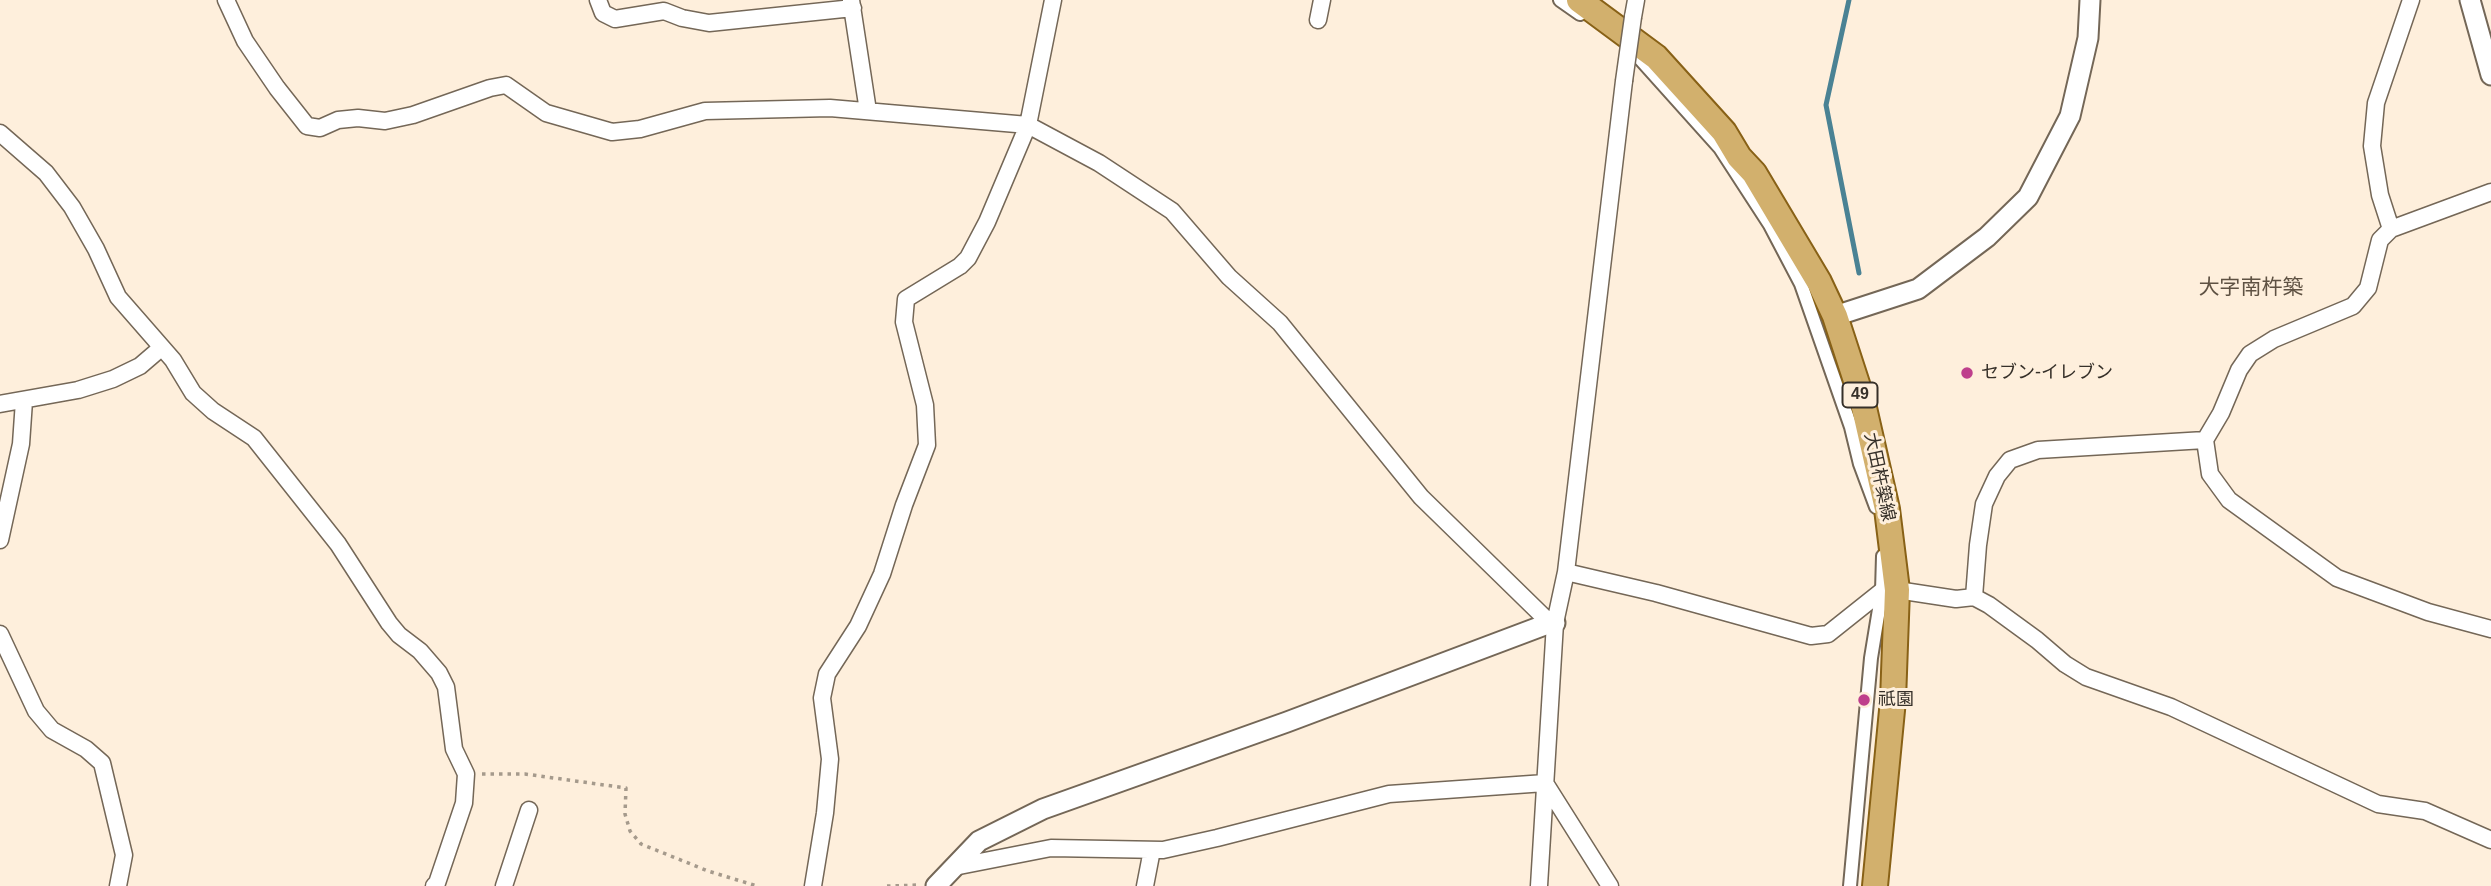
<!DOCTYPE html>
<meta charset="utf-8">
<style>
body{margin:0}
canvas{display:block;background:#feefdc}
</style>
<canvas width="2491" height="886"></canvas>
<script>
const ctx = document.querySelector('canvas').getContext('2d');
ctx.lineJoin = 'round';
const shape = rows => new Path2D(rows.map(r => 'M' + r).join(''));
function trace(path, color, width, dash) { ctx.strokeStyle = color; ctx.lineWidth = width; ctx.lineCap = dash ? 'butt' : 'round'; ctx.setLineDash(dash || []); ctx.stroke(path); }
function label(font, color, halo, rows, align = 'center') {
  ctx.font = font + ' Helvetica,"Noto Sans JP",sans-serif'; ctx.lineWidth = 6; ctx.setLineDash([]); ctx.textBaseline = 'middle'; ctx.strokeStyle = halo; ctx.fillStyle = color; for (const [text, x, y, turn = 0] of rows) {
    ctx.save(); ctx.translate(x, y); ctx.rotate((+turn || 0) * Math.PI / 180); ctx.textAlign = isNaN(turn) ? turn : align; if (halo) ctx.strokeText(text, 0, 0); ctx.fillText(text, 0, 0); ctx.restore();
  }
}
trace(shape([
 [1849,0,1826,105,1859,273]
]), '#4a8294', 5);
const pedestrian = shape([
 [1560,0,1580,14],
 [1633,51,1720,148,1770,225,1801,284,1851,427,1860,464,1876,507],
 [1850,886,1871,658,1882,591,1883,556]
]);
const minor = shape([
 [226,0,245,41,277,88,307,126,320,128,338,120,358,118,385,121,413,115,490,88,506,85,546,113,612,132,640,129,705,111,830,108,1028,125,1099,163,1172,211,1229,277,1280,323,1421,497,1550,623],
 [598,0,603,13,615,19,664,11,682,18,709,23,853,8],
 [851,0,868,111],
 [1633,17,1636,0],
 [1318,20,1322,0],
 [0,133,46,173,72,207,96,249,118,297,173,360,193,393,213,411,254,438,338,544,389,623,399,635,420,651,439,673,446,687,454,749,466,774,464,803,437,883,434,886],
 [2491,192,2391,229,2380,240,2368,288,2353,306,2274,339,2250,354,2239,370,2221,413,2205,440,2210,474,2229,500,2337,578,2428,612,2491,629],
 [2391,229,2380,195,2372,146,2376,103,2411,0],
 [0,404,78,390,113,379,140,366,161,348],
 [0,540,21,444,24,401],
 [1566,572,1656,593,1811,636,1828,634,1882,591,1897,590,1956,599,1974,597,1989,605,2037,640,2065,664,2086,677,2171,707,2378,804,2425,811,2491,840],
 [1974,597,1978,545,1984,504,1997,476,2010,460,2038,450,2205,440],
 [0,634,36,711,52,730,86,749,102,763,124,855,118,886],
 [1545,783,1610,886],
 [954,867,1051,848,1163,850,1217,838,1389,794,1545,783],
 [504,886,529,810],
 [813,886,825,813,830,759,822,698,827,674,858,626,882,574,904,505,927,445,925,405,904,322,906,299,960,266,968,258,987,222,1028,125,1053,0],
 [1145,886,1152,850],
 [1539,886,1555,623,1566,572,1624,81]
]);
const tertiary = shape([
 [2470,0,2491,75],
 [1835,316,1918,289,1987,237,2028,197,2070,116,2088,38,2090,0],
 [936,886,979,841,1043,809,1287,722,1550,623,1555,623]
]);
const primary = shape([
 [1579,0,1656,57,1724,132,1739,157,1754,173,1819,282,1835,316,1862,399,1887,509,1897,590,1893,700,1875,886]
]);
trace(pedestrian, '#746757', 16);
trace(minor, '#746757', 19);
trace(tertiary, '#746757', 23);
trace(primary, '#886116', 28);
trace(shape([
 [482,774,525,774,626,788,625,814,630,831,641,844,708,871,757,886],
 [887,886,920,885]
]), '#a59a8c', 3.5, [3.5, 5]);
trace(pedestrian, '#fff', 12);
trace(minor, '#fff', 16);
trace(tertiary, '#fff', 19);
trace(primary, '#d2b06d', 24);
const minorBridge = shape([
 [1624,81,1633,17]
]);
trace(minorBridge, '#746757', 19, []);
trace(minorBridge, '#fff', 16);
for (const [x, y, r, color] of [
 [1967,373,7,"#be3f8c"],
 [1864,700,7,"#be3f8c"]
]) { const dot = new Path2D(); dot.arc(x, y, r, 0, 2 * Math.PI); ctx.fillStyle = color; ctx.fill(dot); trace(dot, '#feefdc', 2.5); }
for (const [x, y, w] of [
 [1860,395,35]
]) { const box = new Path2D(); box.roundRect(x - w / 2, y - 12.5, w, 25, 5); ctx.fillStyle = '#feefdc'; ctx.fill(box); trace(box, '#363029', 2); }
label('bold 16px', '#363029', null, [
 ["49",1860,395]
]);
label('18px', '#363029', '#feefdc', [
 ["セブン-イレブン",1981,373],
 ["祇園",1878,700]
], 'left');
label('18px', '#363029', '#feefdc', [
 ["大田杵築線",1879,477,78]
]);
label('21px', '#5f5243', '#feefdc', [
 ["大字南杵築",2251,288]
]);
</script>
